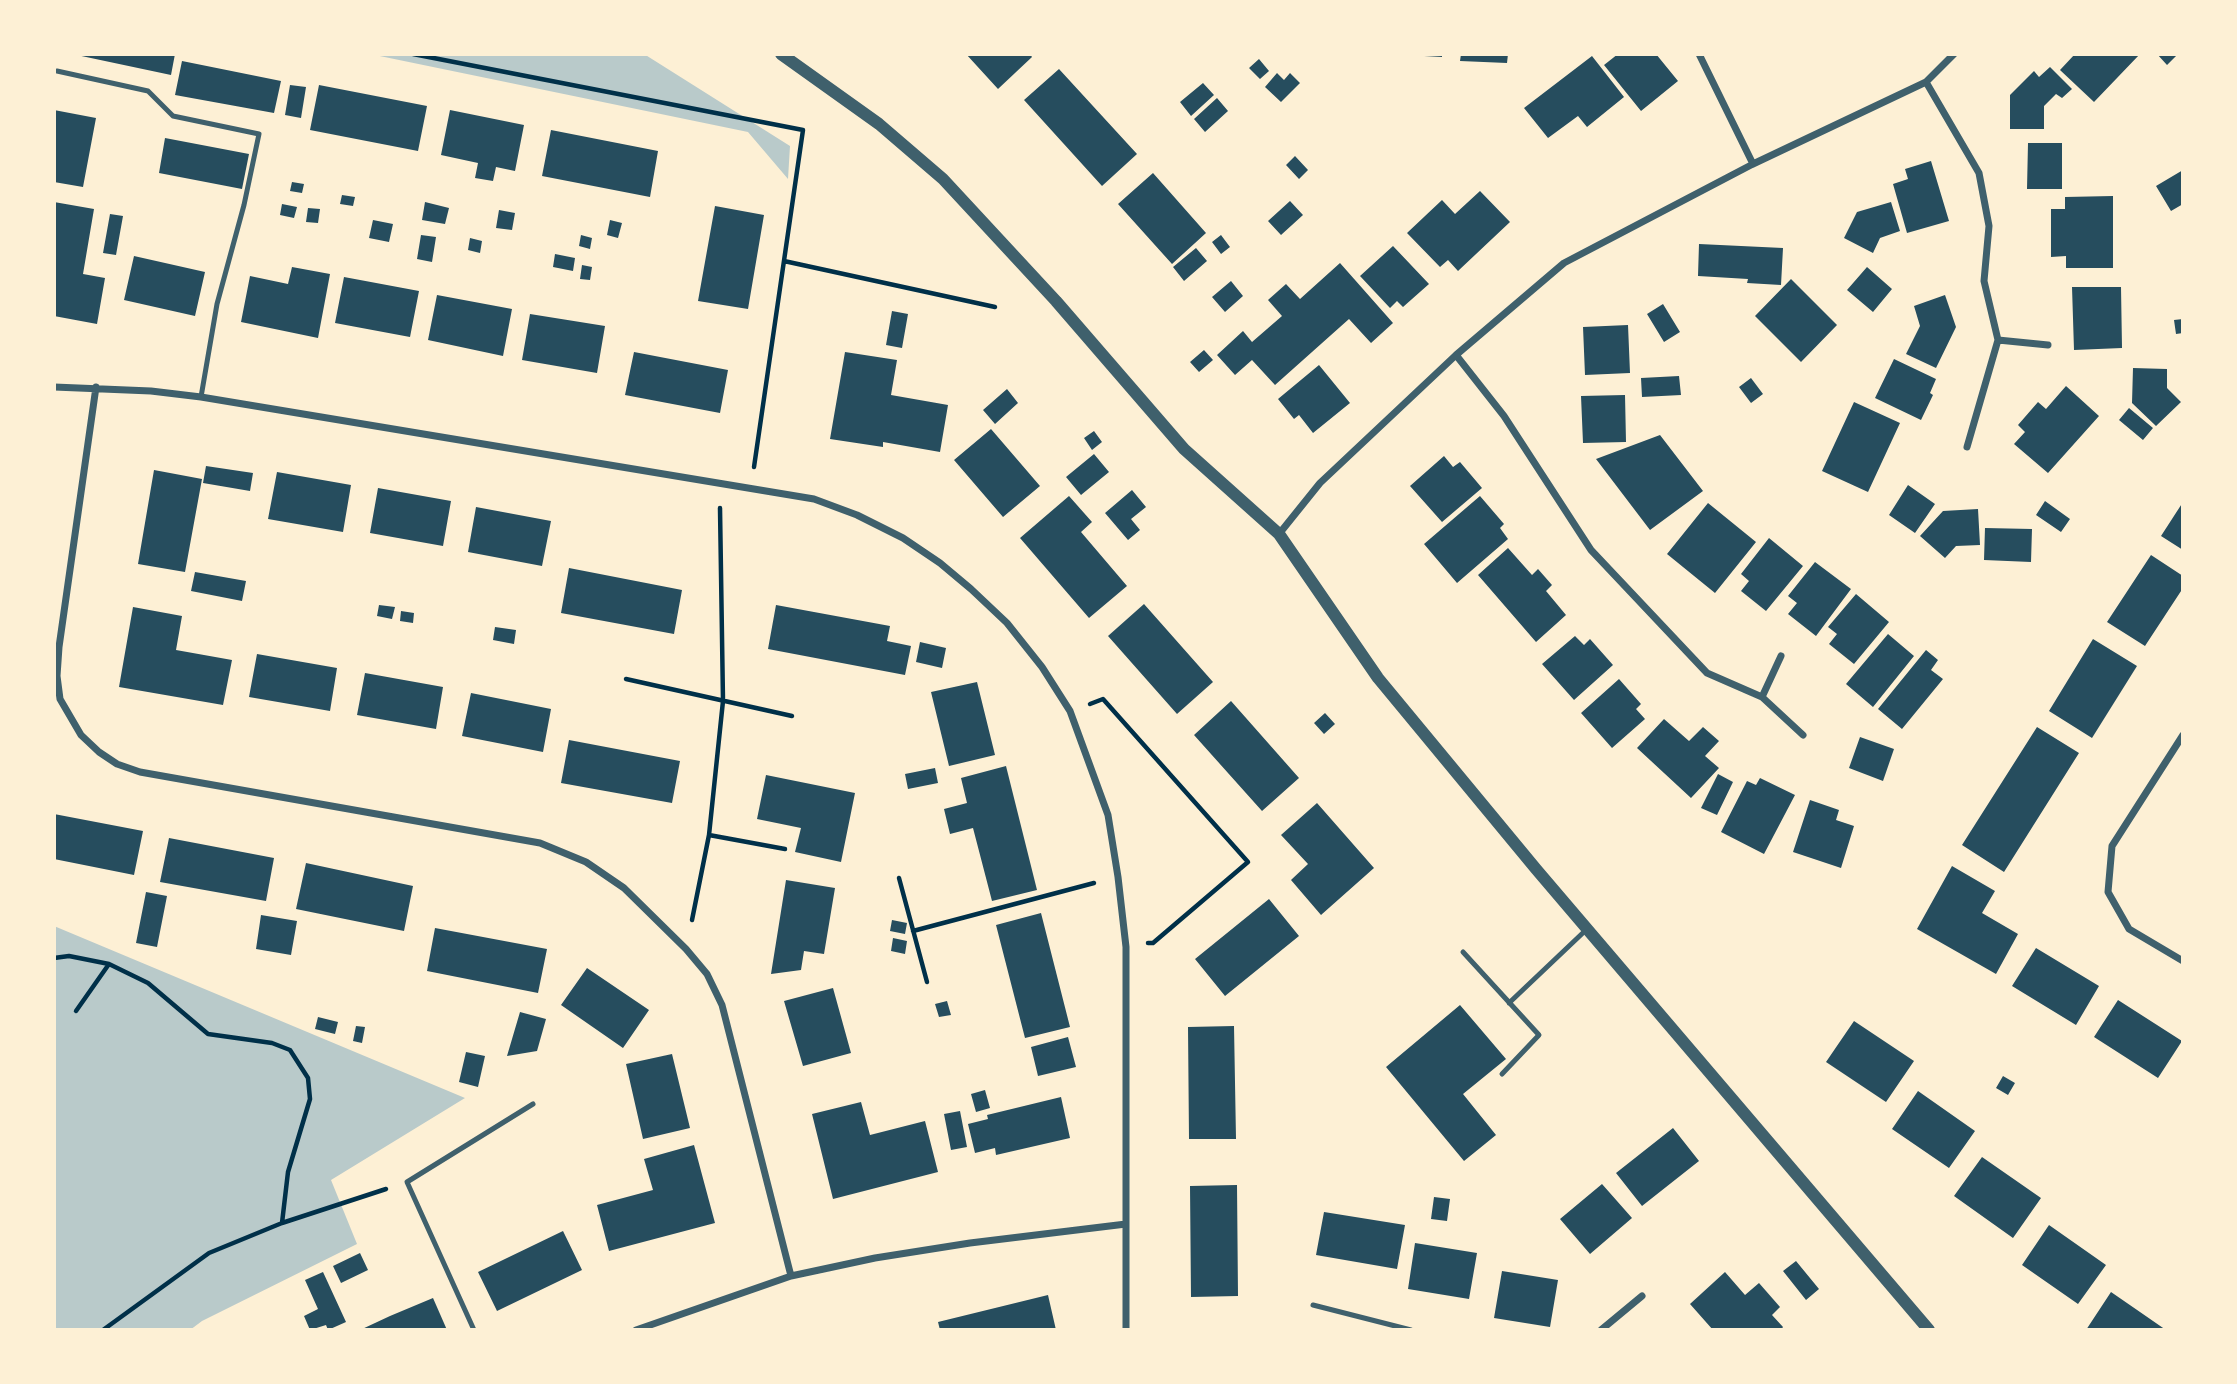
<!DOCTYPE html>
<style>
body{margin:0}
#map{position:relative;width:2237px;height:1384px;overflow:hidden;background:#fdf0d5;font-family:"Open Sans",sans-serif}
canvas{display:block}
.frame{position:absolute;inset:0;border:56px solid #fdf0d5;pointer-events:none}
</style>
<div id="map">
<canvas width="2237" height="1384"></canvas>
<div class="frame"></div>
</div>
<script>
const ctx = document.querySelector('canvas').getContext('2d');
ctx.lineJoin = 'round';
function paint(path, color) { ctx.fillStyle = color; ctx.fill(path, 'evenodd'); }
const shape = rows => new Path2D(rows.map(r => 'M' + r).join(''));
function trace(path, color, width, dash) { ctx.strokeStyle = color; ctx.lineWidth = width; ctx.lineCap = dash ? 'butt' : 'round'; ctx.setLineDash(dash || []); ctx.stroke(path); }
paint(shape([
 [370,54,644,54,790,146,788,179,748,132],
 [54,926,465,1098,331,1180,357,1244,202,1321,190,1330,54,1330]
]), '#b9caca');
paint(shape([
 [72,54,175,54,171,75],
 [966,54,1030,54,1032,57,998,89],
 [1424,54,1442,54,1442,57,1424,56],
 [1461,54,1508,54,1507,63,1460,61],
 [1618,54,1656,54,1678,81,1641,111,1604,65],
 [2075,54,2140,54,2094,102,2060,70],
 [2157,54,2178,54,2167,65],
 [1592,56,1624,97,1587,127,1578,116,1548,138,1524,108],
 [1259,59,1269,71,1260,79,1249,68],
 [182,61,281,81,274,113,175,95],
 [2050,67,2072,89,2062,98,2056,94,2044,106,2044,129,2010,129,2010,95,2034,71,2039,77],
 [1059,69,1137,154,1102,186,1024,100],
 [1277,73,1284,80,1290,73,1300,83,1281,102,1265,87],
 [1203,83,1214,95,1191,116,1180,102],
 [290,85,306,87,301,118,285,115],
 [319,85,427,106,418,151,310,130],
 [1217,98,1228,111,1205,132,1194,119],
 [54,110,96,118,83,187,54,182],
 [450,110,524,125,515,171,496,167,493,181,475,178,478,163,441,155],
 [551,130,658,151,650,197,542,176],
 [165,138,249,154,242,189,159,173],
 [2028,143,2062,143,2062,189,2027,189],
 [1295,156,1308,170,1299,179,1286,165],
 [1931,161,1949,221,1907,233,1893,184,1908,179,1905,169],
 [2183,170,2183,204,2171,211,2156,186],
 [1153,173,1206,233,1172,264,1118,204],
 [292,182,304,184,302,193,290,191],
 [1480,191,1510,222,1458,271,1448,260,1440,267,1407,233,1442,200,1455,214],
 [342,195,355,197,353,206,340,204],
 [2113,196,2113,268,2066,268,2066,256,2051,257,2051,209,2065,209,2065,197],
 [1290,201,1303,215,1281,235,1268,221],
 [54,202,94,209,83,274,105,278,97,324,54,316],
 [425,202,449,208,445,224,422,220],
 [1891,202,1900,231,1880,238,1873,253,1844,238,1857,212],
 [282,204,297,207,294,218,280,215],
 [715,206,764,215,748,309,698,301],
 [308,208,320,209,318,223,306,222],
 [499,210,515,213,512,230,496,228],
 [110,214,123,216,116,255,103,253],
 [373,220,393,224,389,242,369,238],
 [610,220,622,223,618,238,607,235],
 [421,235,436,237,432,262,417,259],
 [581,235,592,238,590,249,579,246],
 [1221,235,1230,247,1221,254,1212,242],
 [470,238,482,241,480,253,468,250],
 [1699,244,1783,248,1781,285,1747,283,1748,279,1698,276],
 [1393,246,1429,284,1403,307,1397,301,1390,308,1360,276],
 [1196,248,1207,261,1184,281,1173,267],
 [555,254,575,258,573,271,553,267],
 [134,256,205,272,195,316,124,300],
 [1340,263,1393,323,1371,343,1349,319,1275,385,1252,360,1235,375,1217,355,1243,331,1252,342,1282,316,1268,300,1286,284,1300,299],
 [582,265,592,267,590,280,580,279],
 [292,267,330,274,318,338,241,322,250,276,288,284],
 [1867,267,1892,289,1873,312,1847,290],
 [344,277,419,291,410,337,335,323],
 [1791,279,1837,325,1801,362,1755,316],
 [1231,281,1243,296,1225,312,1212,297],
 [2072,287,2121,287,2122,348,2074,350],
 [437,295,512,309,503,356,428,340],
 [1945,295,1956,327,1936,368,1906,354,1920,326,1914,306],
 [1663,304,1680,332,1664,342,1647,314],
 [892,311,908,314,902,348,886,345],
 [530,314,605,326,597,373,522,360],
 [2183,319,2183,333,2176,334,2174,320],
 [1628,325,1630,373,1585,375,1583,327],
 [1204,350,1213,360,1199,372,1190,362],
 [634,352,728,370,720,413,625,395],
 [845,352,897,360,891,395,948,405,940,452,883,442,883,447,830,439],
 [1894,359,1936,379,1930,393,1933,395,1921,420,1875,398],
 [1319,365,1350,403,1313,433,1299,415,1294,419,1278,399],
 [2133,368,2167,369,2167,388,2181,402,2156,426,2132,403],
 [1679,376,1681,395,1642,397,1641,378],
 [1751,378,1763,394,1751,403,1739,387],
 [2066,386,2099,416,2048,473,2014,444,2025,432,2018,425,2038,402,2046,409],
 [1007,389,1018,403,995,424,983,410],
 [1625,395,1626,442,1583,443,1581,396],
 [1854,402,1900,423,1868,492,1822,471],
 [2129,408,2153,428,2143,440,2119,420],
 [991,429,1040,486,1003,517,954,460],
 [1094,431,1102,442,1092,450,1084,438],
 [1660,435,1703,491,1650,530,1596,459],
 [1094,454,1109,472,1081,495,1066,477],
 [1444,456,1453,467,1460,462,1482,488,1442,522,1410,486],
 [206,466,253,473,250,491,203,483],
 [154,470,202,479,185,572,138,564],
 [277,472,351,485,343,532,268,519],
 [1908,485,1935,504,1915,533,1889,515],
 [378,488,451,501,443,546,370,533],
 [1132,490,1146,507,1131,519,1140,530,1128,540,1105,513],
 [1069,496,1092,522,1081,532,1127,586,1089,618,1020,538],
 [1480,496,1504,524,1500,528,1508,539,1457,583,1424,544],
 [2045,501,2070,519,2061,532,2036,515],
 [2183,502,2183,550,2161,536],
 [1708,503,1756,542,1715,593,1667,554],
 [476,507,551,521,542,566,468,552],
 [1978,509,1980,545,1956,546,1945,558,1920,536,1943,511],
 [1985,528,2032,529,2031,562,1984,560],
 [1769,538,1803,566,1766,611,1741,591,1749,581,1741,574],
 [1508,548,1532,575,1538,569,1552,585,1546,591,1566,615,1536,642,1478,575],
 [2151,555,2183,576,2183,588,2145,646,2107,622],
 [1815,562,1851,589,1816,636,1788,614,1797,603,1788,596],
 [569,568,682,590,674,634,561,613],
 [195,572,246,581,242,601,191,591],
 [1856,594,1889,622,1854,664,1829,644,1837,634,1828,627],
 [1144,604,1213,682,1177,714,1108,636],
 [379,605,395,607,392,619,377,616],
 [776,605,890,626,887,641,911,646,905,675,768,649],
 [133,607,182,616,176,650,232,660,223,705,119,687],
 [401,611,414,613,413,623,400,621],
 [495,627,516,630,514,644,493,640],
 [1888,634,1914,656,1873,707,1846,684],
 [1575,636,1584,645,1590,639,1613,665,1574,700,1542,664],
 [2093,639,2137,666,2092,738,2049,711],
 [920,642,946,648,942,668,916,662],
 [1926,650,1938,660,1931,670,1943,679,1902,729,1878,709],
 [257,654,337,668,330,711,249,697],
 [365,673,443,687,436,729,357,715],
 [1619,679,1641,704,1636,709,1645,719,1612,748,1581,713],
 [977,682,995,755,949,766,931,692],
 [471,693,551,709,543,752,462,736],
 [1231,701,1299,778,1262,811,1194,735],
 [1325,713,1335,724,1324,734,1314,723],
 [1664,719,1689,741,1703,727,1719,741,1705,756,1719,768,1691,798,1637,748],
 [2037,727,2079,753,2004,872,1962,845],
 [1860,737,1894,749,1883,781,1849,768],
 [569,740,680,761,672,803,561,783],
 [1006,766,1037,890,992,901,973,828,950,834,944,809,967,803,961,778],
 [935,768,938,783,908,789,905,774],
 [1718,774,1733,782,1717,815,1701,808],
 [766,775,855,793,841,862,795,852,801,828,757,819],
 [1760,778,1795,795,1764,854,1721,832,1747,781,1756,785],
 [1810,800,1839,810,1836,820,1854,826,1841,868,1793,852],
 [1317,803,1374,868,1321,915,1291,880,1308,864,1281,835],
 [54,814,143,831,134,875,54,859],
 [169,838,274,858,266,901,160,882],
 [306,863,413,886,404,931,296,909],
 [1952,866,1995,891,1982,913,2018,934,1996,974,1917,929],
 [786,880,835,888,824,954,804,951,801,970,771,974],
 [146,892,167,896,157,947,136,943],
 [1269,899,1299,936,1225,996,1195,959],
 [1041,913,1070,1027,1025,1038,996,925],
 [261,915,297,921,291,955,256,949],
 [892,920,907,923,905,934,890,931],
 [435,928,547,949,538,993,427,971],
 [893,938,907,941,905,954,891,951],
 [2036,948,2099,986,2076,1025,2012,986],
 [587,968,649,1010,623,1048,561,1005],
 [833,988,851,1053,803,1066,784,1001],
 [2118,1000,2182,1041,2158,1078,2094,1037],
 [947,1001,951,1015,939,1017,935,1004],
 [1460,1005,1506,1059,1463,1094,1496,1135,1464,1161,1386,1067],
 [520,1012,546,1019,537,1051,507,1056],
 [318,1017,338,1022,335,1034,315,1029],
 [1854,1021,1914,1061,1886,1102,1826,1062],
 [356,1026,365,1027,362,1043,353,1041],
 [1234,1026,1236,1139,1189,1139,1188,1027],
 [1068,1037,1076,1067,1038,1076,1031,1047],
 [466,1052,485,1056,478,1087,459,1082],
 [672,1054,690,1128,643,1139,626,1064],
 [2003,1076,2015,1083,2008,1095,1996,1088],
 [985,1090,990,1108,976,1112,971,1094],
 [1918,1091,1975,1131,1949,1168,1892,1129],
 [1061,1097,1070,1138,996,1155,995,1148,975,1153,968,1124,988,1119,987,1115],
 [861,1102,870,1135,925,1121,938,1172,833,1199,812,1114],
 [960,1111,967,1147,951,1150,944,1114],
 [1673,1128,1699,1161,1642,1206,1616,1173],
 [694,1145,715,1223,609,1251,597,1205,653,1190,644,1159],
 [1982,1157,2041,1198,2013,1238,1954,1196],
 [1602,1184,1632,1218,1590,1254,1560,1219],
 [1237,1185,1238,1296,1191,1297,1190,1186],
 [1434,1197,1450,1199,1447,1221,1431,1219],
 [1324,1212,1405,1225,1397,1269,1316,1255],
 [2049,1225,2106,1265,2078,1304,2022,1265],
 [563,1231,582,1270,497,1311,478,1272],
 [1415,1243,1477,1253,1469,1299,1408,1289],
 [360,1253,368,1270,341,1283,333,1266],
 [1796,1261,1819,1289,1806,1300,1783,1271],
 [1502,1271,1558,1280,1550,1327,1494,1318],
 [323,1272,346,1322,328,1330,326,1325,310,1330,304,1316,318,1309,305,1280],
 [1725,1272,1745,1295,1759,1283,1780,1307,1772,1315,1783,1327,1781,1330,1713,1330,1690,1304],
 [2111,1292,2140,1312,2166,1330,2086,1330],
 [1048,1295,1056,1330,940,1330,938,1322],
 [433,1298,447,1330,360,1330,390,1316]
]), '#264d5e');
trace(shape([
 [413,54,803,130,754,467],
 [784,261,995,307],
 [626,679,792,716],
 [1090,704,1103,699,1248,862,1153,943,1148,943],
 [709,835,785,849],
 [899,878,927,982],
 [692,920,709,835,723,701,720,508],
 [913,931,1094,883],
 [54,958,69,956,109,964,148,983,208,1034,272,1043,290,1050,308,1078,310,1099,288,1172,282,1223],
 [76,1011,109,964],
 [103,1330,209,1253,282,1223,386,1189]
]), '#003049', 4.5);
trace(shape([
 [57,71,148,91,173,116,259,134,244,205,217,304,201,397],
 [1463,952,1539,1035,1502,1074],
 [1509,1003,1587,929],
 [1313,1305,1411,1330],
 [474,1330,407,1182,533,1104]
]), '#3f606c', 5);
trace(shape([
 [1699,54,1753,164],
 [1926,82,1979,173,1989,226,1984,281,1998,340,1967,447],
 [1998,340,2048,345],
 [1456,355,1504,416,1591,550,1707,673,1762,697,1803,735],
 [54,387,151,391,201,397,814,499,857,515,903,538,940,563,971,589,1007,623,1042,667,1070,711,1108,815,1118,877,1126,947,1126,1330],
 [96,387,59,647,57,676,60,699,81,735,99,752,117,764,140,772,540,843,586,862,624,888,686,949,707,974,722,1005,791,1276],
 [1279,534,1320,483,1456,355,1564,263,1753,164,1926,82,1954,54],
 [1762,697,1781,656],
 [2183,735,2112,846,2108,892,2129,929,2183,961],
 [636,1330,791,1276,875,1258,970,1243,1126,1224],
 [1601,1330,1642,1296]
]), '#3f606c', 7);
trace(shape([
 [781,54,879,124,943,179,1056,301,1184,449,1279,534,1378,678,1536,869,1929,1330]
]), '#3f606c', 12);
</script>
